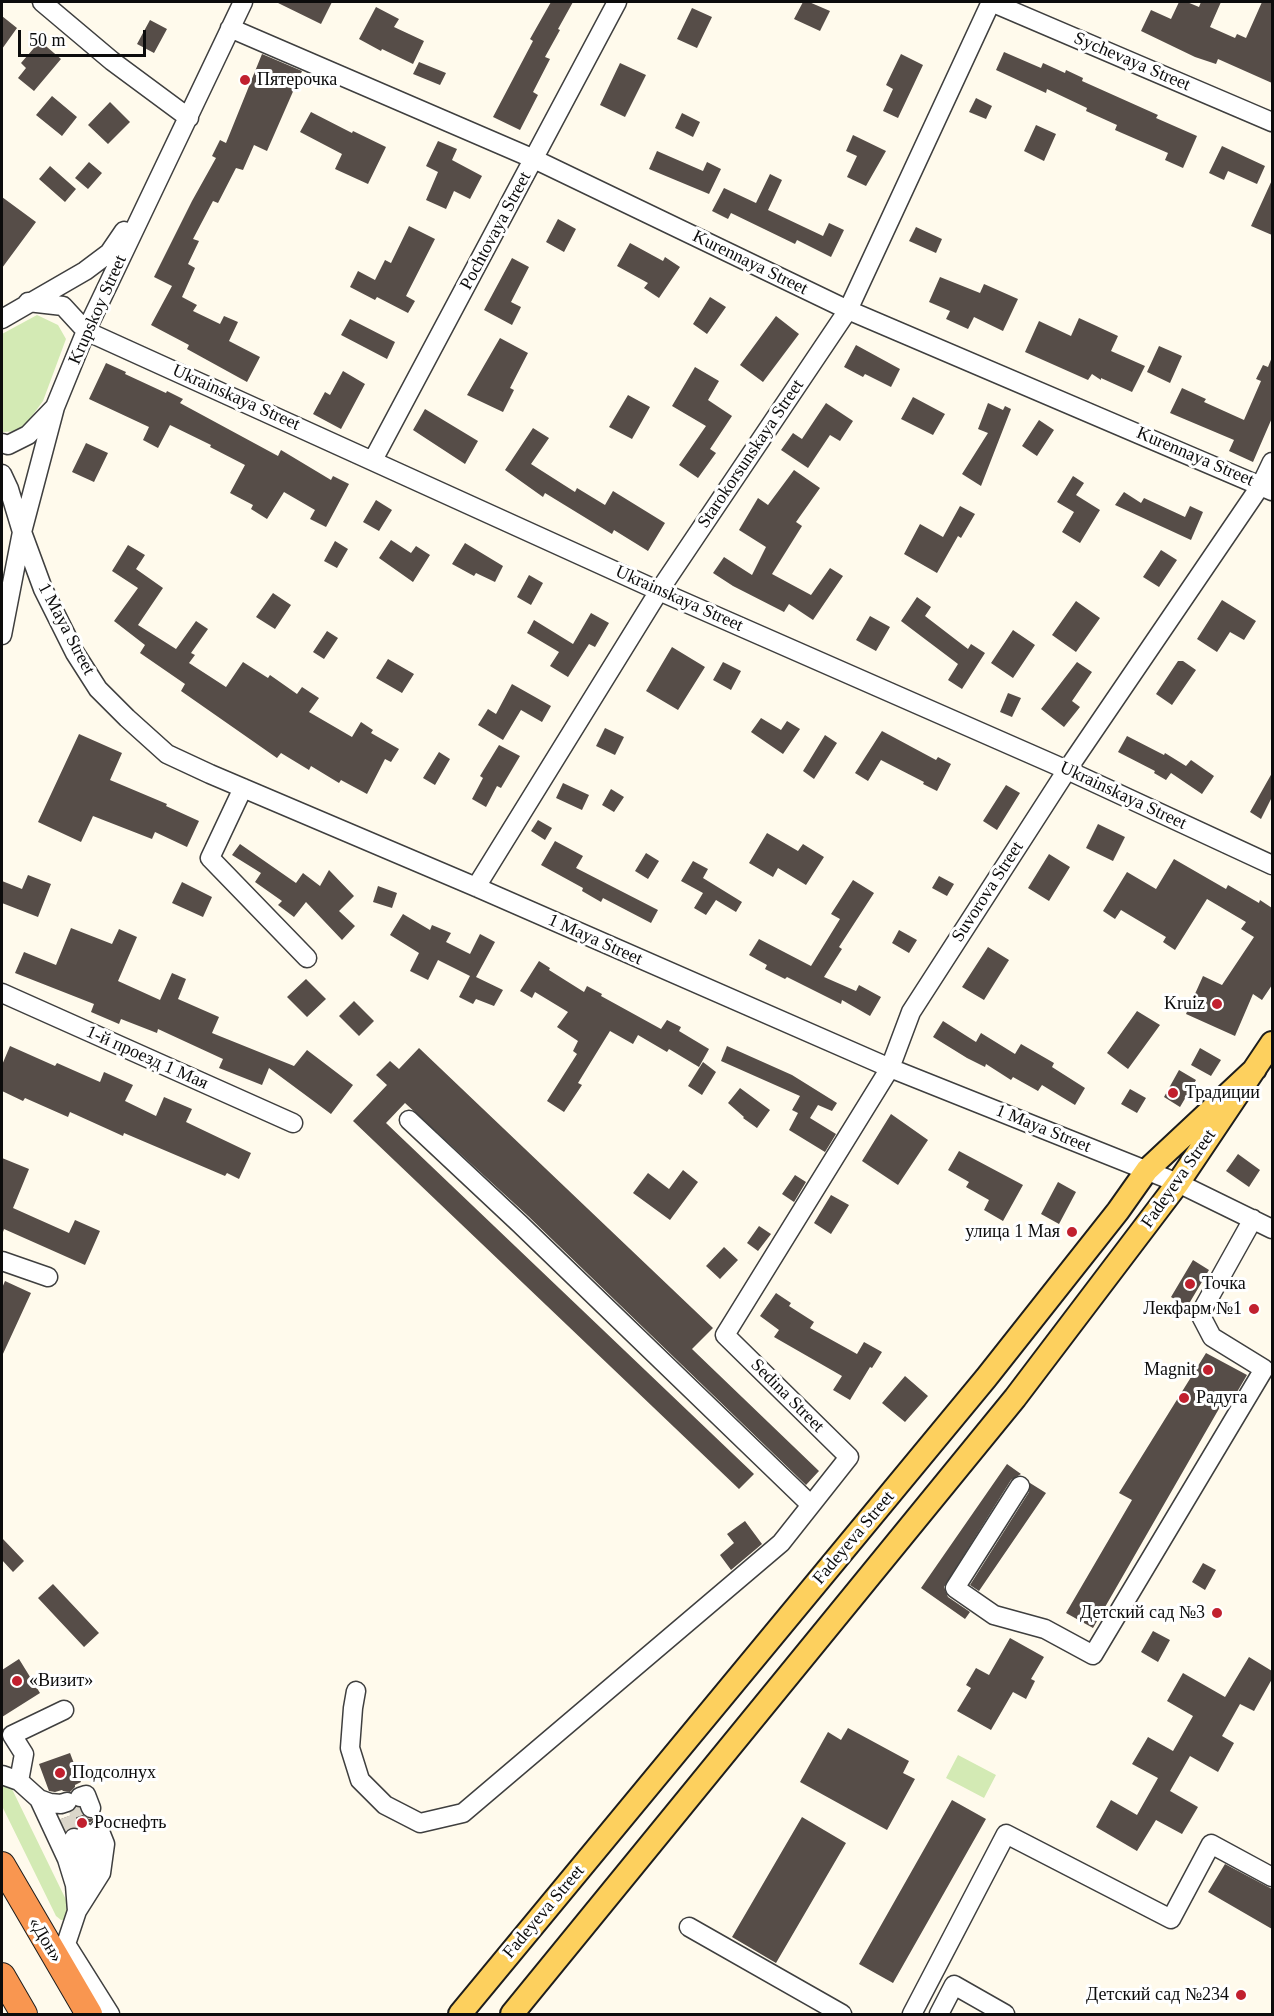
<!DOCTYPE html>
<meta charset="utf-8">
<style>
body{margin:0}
#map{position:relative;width:1274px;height:2016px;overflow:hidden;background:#fffaec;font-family:"Times New Roman",serif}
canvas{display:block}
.frame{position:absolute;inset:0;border:3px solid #0c0c0c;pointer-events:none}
.scale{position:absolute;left:18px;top:30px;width:128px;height:27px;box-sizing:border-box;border:3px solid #0c0c0c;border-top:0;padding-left:8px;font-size:18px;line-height:21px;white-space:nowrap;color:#0c0c0c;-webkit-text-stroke:4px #fff;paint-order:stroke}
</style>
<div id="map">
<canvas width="1274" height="2016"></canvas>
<div class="frame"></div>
<div class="scale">50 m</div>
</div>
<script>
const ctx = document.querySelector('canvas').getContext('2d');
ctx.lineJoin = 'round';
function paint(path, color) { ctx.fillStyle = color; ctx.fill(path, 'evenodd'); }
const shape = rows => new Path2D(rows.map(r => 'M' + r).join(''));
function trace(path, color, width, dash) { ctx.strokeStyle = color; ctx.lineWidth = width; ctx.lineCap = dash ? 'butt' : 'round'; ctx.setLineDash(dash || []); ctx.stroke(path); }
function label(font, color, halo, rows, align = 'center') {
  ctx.font = font + ' "Times New Roman",serif'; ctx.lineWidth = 6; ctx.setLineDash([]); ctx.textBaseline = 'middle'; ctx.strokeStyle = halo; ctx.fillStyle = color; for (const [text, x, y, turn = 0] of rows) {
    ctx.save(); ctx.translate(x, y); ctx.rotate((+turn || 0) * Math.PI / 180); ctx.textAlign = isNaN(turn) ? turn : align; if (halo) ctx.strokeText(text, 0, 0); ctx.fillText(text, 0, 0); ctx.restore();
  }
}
paint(shape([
 [37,315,58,325,66,339,43,401,21,431,2,432,2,334],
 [958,1755,996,1775,984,1798,946,1778],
 [2,1783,11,1787,71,1910,66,1920,61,1920,56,1916,2,1806]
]), '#d3eab4');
paint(shape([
 [276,2,332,2,321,24],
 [551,2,573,2,558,29,560,30,545,57,550,59,533,92,538,95,520,130,493,117,533,41,530,39],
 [803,2,809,2,830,11,820,31,794,19],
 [1179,2,1187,2,1199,7,1201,2,1221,2,1210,27,1235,38,1237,34,1246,38,1262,2,1272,2,1272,83,1218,59,1216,64,1195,57,1141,31,1151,10,1171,19],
 [376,7,399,19,394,27,424,41,413,64,382,49,381,51,359,39],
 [692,8,712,17,697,48,677,39],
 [2,16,17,28,2,49],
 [150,20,167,29,154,53,137,44],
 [40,41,61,59,34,91,18,78,26,68,21,63],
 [1004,52,1041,68,1043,63,1065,73,1066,70,1083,78,1082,81,1158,115,1156,118,1197,136,1183,168,1165,160,1168,153,1115,130,1117,125,1086,111,1087,108,1047,89,1046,93,996,70],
 [262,54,302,71,267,151,254,145,243,170,236,168,218,203,213,201,193,239,199,241,188,264,195,268,182,297,197,305,193,311,220,324,224,316,238,322,229,341,260,357,247,382,187,349,189,345,151,325,172,286,154,277,192,201,216,158,212,156,220,140,226,143],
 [901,54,923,65,898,118,883,111,893,89,886,85],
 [419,62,446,73,440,85,413,74],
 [620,63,646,75,625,117,600,105],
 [52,96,77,117,62,136,36,115],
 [976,98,992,106,986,119,969,112],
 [110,102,130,122,108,144,88,125],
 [311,112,352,133,353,131,386,147,368,184,335,169,342,154,300,132],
 [682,113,700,122,693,137,675,128],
 [1036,125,1056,134,1044,161,1024,151],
 [853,135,886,151,866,186,847,177,857,156,846,151],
 [438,141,457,149,452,160,482,176,470,199,454,191,446,209,426,200,438,172,426,166],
 [1222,146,1265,166,1257,184,1228,171,1224,180,1209,173],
 [657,151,703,171,707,162,721,169,709,194,649,169],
 [89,162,102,173,88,189,75,178],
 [50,166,76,189,65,202,39,179],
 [770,174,782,180,768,210,823,236,829,223,844,230,831,257,797,240,795,244,731,213,728,219,712,211,724,188,756,203],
 [1272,180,1272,235,1251,226],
 [2,197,36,222,2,268],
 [558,219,576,229,564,252,546,242],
 [409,226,435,239,406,296,415,301,408,313,377,297,375,300,350,287,358,271,375,280,385,260,391,263],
 [916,227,942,239,936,253,909,241],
 [630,243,663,261,665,257,680,267,659,298,644,288,648,283,617,266],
 [512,258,529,267,511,302,521,307,512,325,484,310],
 [940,277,980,293,984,284,1018,299,1003,331,974,317,968,329,946,319,950,311,929,302],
 [710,297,726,307,707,334,693,324],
 [776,316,799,334,763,382,740,365],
 [1079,318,1118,336,1111,351,1145,366,1132,392,1101,378,1101,380,1092,374,1088,380,1025,352,1039,321,1071,336],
 [350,319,395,342,387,359,341,335],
 [500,338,528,353,510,388,514,390,503,412,467,395],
 [856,345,900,369,891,387,865,374,863,377,844,367],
 [1159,346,1182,356,1170,383,1147,372],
 [1272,357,1272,418,1253,462,1229,451,1234,440,1170,413,1182,388,1206,399,1204,402,1244,420,1261,381,1256,379,1263,365,1268,367],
 [106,363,126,372,125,374,166,393,167,391,183,399,180,403,278,456,281,450,331,480,333,476,349,484,326,527,310,519,315,510,284,492,267,519,251,509,253,505,230,493,245,465,210,447,211,445,170,425,158,448,143,440,149,427,89,399],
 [695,367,719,381,708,400,732,416,710,449,716,453,698,478,679,465,706,426,672,406],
 [343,371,365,384,341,429,313,414,325,392,330,395],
 [628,395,650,407,632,439,609,427],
 [913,397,945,414,933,435,901,419],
 [826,403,853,421,840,441,830,435,808,468,781,450,793,433,802,439],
 [988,403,1003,410,1005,406,1011,409,981,486,962,474,988,433,978,429],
 [425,409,478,441,465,464,413,430],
 [1039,420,1054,430,1037,456,1022,446],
 [533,428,549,438,531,464,575,492,577,488,605,505,613,491,665,523,648,551,614,530,612,534,545,493,543,497,505,470],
 [86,443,108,453,94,482,72,472],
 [794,470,820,488,796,522,802,526,772,574,811,595,830,568,843,576,813,620,789,604,784,612,733,586,713,573,724,557,752,575,766,547,739,530,758,498,768,505],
 [1073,476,1084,483,1076,495,1100,510,1080,543,1062,532,1074,512,1057,502],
 [1124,492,1141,503,1144,498,1185,517,1190,506,1203,512,1191,540,1115,505],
 [376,500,392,510,379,531,363,522],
 [960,506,975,514,961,538,958,536,937,573,904,554,920,524,943,537],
 [391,540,411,553,416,546,430,555,413,582,379,558],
 [335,541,348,549,337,568,324,561],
 [465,543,503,566,495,582,476,573,474,576,452,564],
 [128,545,145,555,136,569,163,588,138,625,176,649,196,621,208,629,191,653,195,655,189,663,226,687,243,662,268,678,270,675,297,694,302,687,319,698,309,712,352,737,361,722,373,730,371,733,399,749,391,762,385,759,367,794,341,780,339,783,311,766,309,770,281,753,277,758,181,691,185,684,140,653,145,645,114,621,138,588,112,571],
 [1161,550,1177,560,1159,587,1143,577],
 [529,575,543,583,531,605,517,597],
 [273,593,291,605,275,629,256,617],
 [917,597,931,607,925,616,968,649,971,644,985,653,962,689,948,680,958,664,901,621],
 [1222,600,1256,621,1244,640,1230,632,1217,652,1197,639],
 [1076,601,1100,618,1076,652,1052,635],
 [591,613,609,623,595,647,589,644,568,677,550,666,559,652,527,633,534,620,573,644],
 [870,616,890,627,876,651,856,640],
 [1013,630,1035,645,1013,678,991,663],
 [327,631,338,638,324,659,313,652],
 [672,647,705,667,678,710,646,691],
 [388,659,414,674,402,693,376,678],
 [1178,661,1183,661,1196,670,1172,705,1156,694],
 [723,662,741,671,731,690,713,680],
 [1077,662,1092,672,1072,701,1080,707,1064,727,1041,709],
 [512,684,551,706,542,722,521,710,503,740,478,725,488,709,496,714],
 [1008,693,1021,698,1012,717,1000,712],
 [761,718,781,730,787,721,800,729,783,754,751,732],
 [605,728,624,737,615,755,596,746],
 [882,731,936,760,938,757,951,764,937,791,923,784,924,782,881,760,868,781,855,773],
 [79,734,122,753,110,780,167,804,166,806,199,821,187,847,155,832,152,839,93,816,81,842,38,822],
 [825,735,837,743,814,779,803,771],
 [1127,736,1164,755,1165,753,1186,766,1191,760,1214,776,1202,794,1171,773,1166,780,1154,773,1155,771,1118,752],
 [499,745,520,756,501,788,497,786,486,807,472,799,483,778,480,776],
 [439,752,450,759,435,785,423,778],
 [1272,773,1272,797,1261,819,1250,812],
 [563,783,589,795,582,810,556,798],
 [1006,785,1020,793,997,830,983,821],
 [611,789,624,797,614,812,602,805],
 [538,820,552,828,545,840,531,831],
 [1098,824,1125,837,1113,861,1086,848],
 [767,833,798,851,803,844,824,857,806,885,778,868,773,877,749,863],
 [555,841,583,856,576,868,658,910,651,923,603,898,601,902,582,891,583,888,541,865],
 [240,844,296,883,303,873,320,886,329,870,354,896,339,911,355,926,342,940,306,902,294,917,278,905,282,901,255,882,261,873,232,855],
 [646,853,659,861,648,879,635,871],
 [1049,854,1070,867,1049,901,1028,888],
 [1174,859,1226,889,1228,885,1259,903,1260,900,1272,908,1272,985,1262,1000,1253,994,1235,1036,1186,1014,1203,976,1222,985,1254,937,1241,929,1246,922,1207,899,1175,950,1163,942,1166,937,1121,910,1115,919,1103,911,1127,872,1156,889],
 [693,861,708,869,703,878,742,902,736,912,716,900,706,915,694,908,703,893,681,881],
 [28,875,51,884,38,917,2,903,2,881,22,889],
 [939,876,954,884,947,896,932,888],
 [853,880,874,893,839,947,842,949,824,977,856,991,859,985,881,997,870,1016,842,1000,841,1004,787,977,785,979,765,969,767,965,749,955,759,939,811,966,840,919,831,914],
 [182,882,212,897,203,917,172,903],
 [378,886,397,893,392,908,373,902],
 [403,914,430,930,432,925,451,933,446,942,470,954,480,934,495,942,476,977,503,990,494,1006,476,999,473,1004,459,997,470,976,438,960,428,980,410,971,419,953,390,935],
 [71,928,112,944,119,929,137,937,118,981,160,1000,172,973,186,979,178,999,219,1017,212,1033,294,1066,307,1050,353,1085,331,1114,269,1068,262,1085,219,1068,223,1059,158,1029,157,1033,121,1019,119,1024,91,1012,94,1004,15,973,24,952,56,965],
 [899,930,917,940,909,953,892,943],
 [988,947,1009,960,984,1000,962,987],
 [539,961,550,968,549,970,584,992,587,986,602,994,601,996,661,1029,667,1020,681,1027,679,1031,709,1049,699,1067,669,1049,667,1052,638,1035,633,1044,610,1031,578,1083,582,1085,564,1112,547,1101,577,1054,573,1051,578,1041,557,1027,568,1012,535,992,532,998,520,991],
 [306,979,326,999,307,1017,287,997],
 [354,1001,374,1021,359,1036,339,1016],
 [1137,1011,1160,1025,1128,1069,1107,1053],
 [943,1021,976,1042,981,1033,1015,1054,1021,1044,1054,1063,1052,1067,1085,1088,1075,1105,1042,1085,1038,1091,1013,1077,1011,1080,986,1064,985,1067,967,1058,933,1037],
 [10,1046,55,1066,57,1063,100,1082,104,1072,133,1085,125,1101,156,1116,164,1097,192,1109,186,1122,251,1153,239,1179,227,1173,225,1176,124,1133,123,1136,70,1112,68,1117,25,1098,23,1101,2,1091,2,1065],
 [727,1046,792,1075,837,1103,832,1111,818,1105,810,1118,836,1134,825,1152,789,1130,798,1113,792,1110,800,1096,721,1061],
 [419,1048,713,1328,692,1349,819,1471,806,1485,528,1216,405,1103,386,1123,754,1474,739,1489,353,1121,387,1085,376,1075,390,1061,399,1069],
 [1200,1048,1221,1060,1211,1076,1191,1065],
 [703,1062,716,1072,702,1095,688,1086],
 [1179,1070,1196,1080,1180,1107,1164,1097],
 [740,1088,770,1110,757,1128,743,1118,744,1117,728,1103],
 [1130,1089,1146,1098,1137,1113,1121,1104],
 [891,1114,928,1140,898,1185,862,1161],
 [959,1151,1023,1185,1003,1221,984,1210,989,1200,966,1187,969,1182,948,1170],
 [1238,1154,1260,1170,1249,1187,1226,1171],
 [2,1158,29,1169,13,1208,69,1233,75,1220,100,1231,85,1265,4,1229,2,1235],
 [683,1170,698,1182,670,1220,633,1193,648,1173,669,1189],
 [795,1175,806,1182,794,1202,782,1194],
 [1058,1182,1076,1192,1059,1224,1041,1214],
 [831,1195,849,1205,831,1234,814,1223],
 [759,1226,771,1234,758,1251,747,1243],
 [724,1247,738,1260,720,1279,706,1266],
 [1193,1260,1209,1270,1187,1307,1171,1297],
 [5,1281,31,1293,2,1356,2,1288],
 [776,1293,791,1303,789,1306,814,1322,810,1328,857,1354,864,1342,882,1352,872,1368,870,1367,850,1400,833,1390,842,1376,774,1337,779,1330,760,1316],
 [1206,1353,1247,1375,1230,1404,1224,1400,1093,1628,1066,1613,1132,1500,1119,1493],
 [905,1376,928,1396,905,1422,882,1403],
 [1007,1464,1021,1474,1011,1480,944,1587,948,1597,970,1612,965,1619,921,1588],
 [1030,1483,1046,1493,979,1591,970,1585,1029,1492],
 [745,1521,762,1544,731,1570,720,1555,734,1543,727,1534],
 [2,1538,24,1561,13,1572,2,1560],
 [1203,1563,1216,1570,1205,1590,1192,1582],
 [53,1584,99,1633,84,1647,38,1598],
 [1153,1631,1170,1640,1158,1662,1141,1652],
 [1010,1638,1044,1657,1031,1679,1035,1681,1026,1699,1013,1692,991,1730,957,1711,971,1688,966,1685,976,1668,989,1675],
 [1249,1657,1272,1671,1272,1679,1254,1711,1240,1704,1222,1736,1234,1743,1218,1772,1190,1756,1170,1791,1198,1807,1182,1834,1156,1820,1137,1851,1096,1827,1111,1800,1137,1815,1158,1778,1132,1764,1148,1737,1173,1751,1193,1716,1167,1701,1183,1673,1225,1697],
 [19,1659,40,1693,2,1717,2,1670],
 [848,1728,909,1761,903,1773,915,1779,887,1830,800,1782,828,1732,841,1740],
 [70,1753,81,1782,75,1785,75,1787,70,1792,63,1791,62,1790,55,1792,49,1791,39,1764],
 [952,1800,986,1819,893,1983,859,1964],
 [76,1807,79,1808,84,1816,89,1819,96,1818,100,1814,102,1818,95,1818,90,1823,83,1822,77,1827,71,1827,66,1830,61,1819,72,1815,71,1813],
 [802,1817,846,1843,776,1963,732,1937],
 [1225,1864,1272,1889,1272,1929,1208,1892]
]), '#564d48');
trace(shape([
 [74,1799,86,1833],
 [66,1817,74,1838]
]), '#dbd6ca', 18, [18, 9]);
const minor = shape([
 [42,2,112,61,189,118],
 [991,2,1272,122],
 [230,28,534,159,848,310,1272,491],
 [28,302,63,306,86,331,659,591,1067,770,1272,865],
 [2,319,85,271,109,253,124,231],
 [2,443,8,445,28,435,54,408],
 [373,460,617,2],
 [2,474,9,489,22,532,43,589,75,653,98,689,127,718,167,754,210,774,476,887,890,1068,1178,1183,1272,1229],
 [2,635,22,532,55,407,86,331,243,2],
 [243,788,210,858,307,958],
 [476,887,659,591,848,310,991,2],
 [2,993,293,1123],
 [409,1120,520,1224,811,1505],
 [2,1261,48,1277],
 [1020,1486,955,1588,994,1615,1045,1629,1093,1655,1264,1369,1212,1337,1200,1314,1253,1219],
 [356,1691,353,1708,350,1748,360,1780,385,1805,420,1823,463,1813,781,1543,849,1457,725,1335,890,1068,911,1012,1067,770,1261,485,1272,462],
 [2,1775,19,1781,39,1799,50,1803,61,1804,67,1802],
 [19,1781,24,1754,12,1735,64,1710],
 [80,1797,86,1795,91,1808],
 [39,1799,67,1859,75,1885,77,1911,66,1944,110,2014],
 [86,1833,92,1849,93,1871],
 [74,1838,80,1854,84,1881],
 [77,1911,101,1873,105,1844,99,1829],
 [689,1927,842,2014],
 [912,2014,1006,1834,1171,1919,1211,1844,1272,1877],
 [939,2014,954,1985,1005,2014]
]);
const major = shape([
 [460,2014,986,1378,1118,1211,1147,1170,1255,1069],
 [512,2014,1015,1398,1178,1183,1272,1043]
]);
const highway = shape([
 [2,1865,89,2014],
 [2,1976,24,2014]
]);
trace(minor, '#3f3f3f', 21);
trace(major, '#1d1d1d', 26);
trace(highway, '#1d1d1d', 28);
trace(minor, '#fff', 18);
trace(major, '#fdd05e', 22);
trace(highway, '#f99650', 26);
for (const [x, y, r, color] of [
 [245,80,6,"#c1202e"],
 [1217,1004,6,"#c1202e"],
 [1173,1093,6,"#c1202e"],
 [1072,1232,6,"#c1202e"],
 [1190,1284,6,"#c1202e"],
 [1254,1309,6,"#c1202e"],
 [1208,1370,6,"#c1202e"],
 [1184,1398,6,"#c1202e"],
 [1217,1613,6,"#c1202e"],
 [17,1681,6,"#c1202e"],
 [60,1773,6,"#c1202e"],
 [82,1823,6,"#c1202e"],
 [1241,1995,6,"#c1202e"]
]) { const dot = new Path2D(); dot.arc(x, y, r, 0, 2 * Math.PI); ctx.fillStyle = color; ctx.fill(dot); trace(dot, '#fff', 2); }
label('18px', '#0c0c0c', '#fff', [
 ["Sychevaya Street",1132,62,23],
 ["Pochtovaya Street",496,231,-62],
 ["Kurennaya Street",750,263,26],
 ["Krupskoy Street",98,310,-66],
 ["Ukrainskaya Street",236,398,24],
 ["Starokorsunskaya Street",751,454,-56],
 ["Kurennaya Street",1195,457,23],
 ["Ukrainskaya Street",679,599,24],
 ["1 Maya Street",66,629,62],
 ["Ukrainskaya Street",1123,796,25],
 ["Suvorova Street",988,892,-57],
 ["1 Maya Street",595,940,24],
 ["1-й проезд 1 Мая",147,1058,24],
 ["1 Maya Street",1043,1129,22],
 ["Fadeyeva Street",1179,1179,-55],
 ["Sedina Street",787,1396,45],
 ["Fadeyeva Street",854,1538,-50],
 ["Fadeyeva Street",544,1912,-50],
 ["«Дон»",45,1940,59]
]);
label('18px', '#0c0c0c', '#fff', [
 ["Пятерочка",257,80],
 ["Kruiz",1205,1004,"right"],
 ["Традиции",1185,1093],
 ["улица 1 Мая",1060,1232,"right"],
 ["Точка",1202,1284],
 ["Лекфарм №1",1242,1309,"right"],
 ["Magnit",1196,1370,"right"],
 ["Радуга",1196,1398],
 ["Детский сад №3",1205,1613,"right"],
 ["«Визит»",29,1681],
 ["Подсолнух",72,1773],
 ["Роснефть",94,1823],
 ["Детский сад №234",1229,1995,"right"]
], 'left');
</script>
